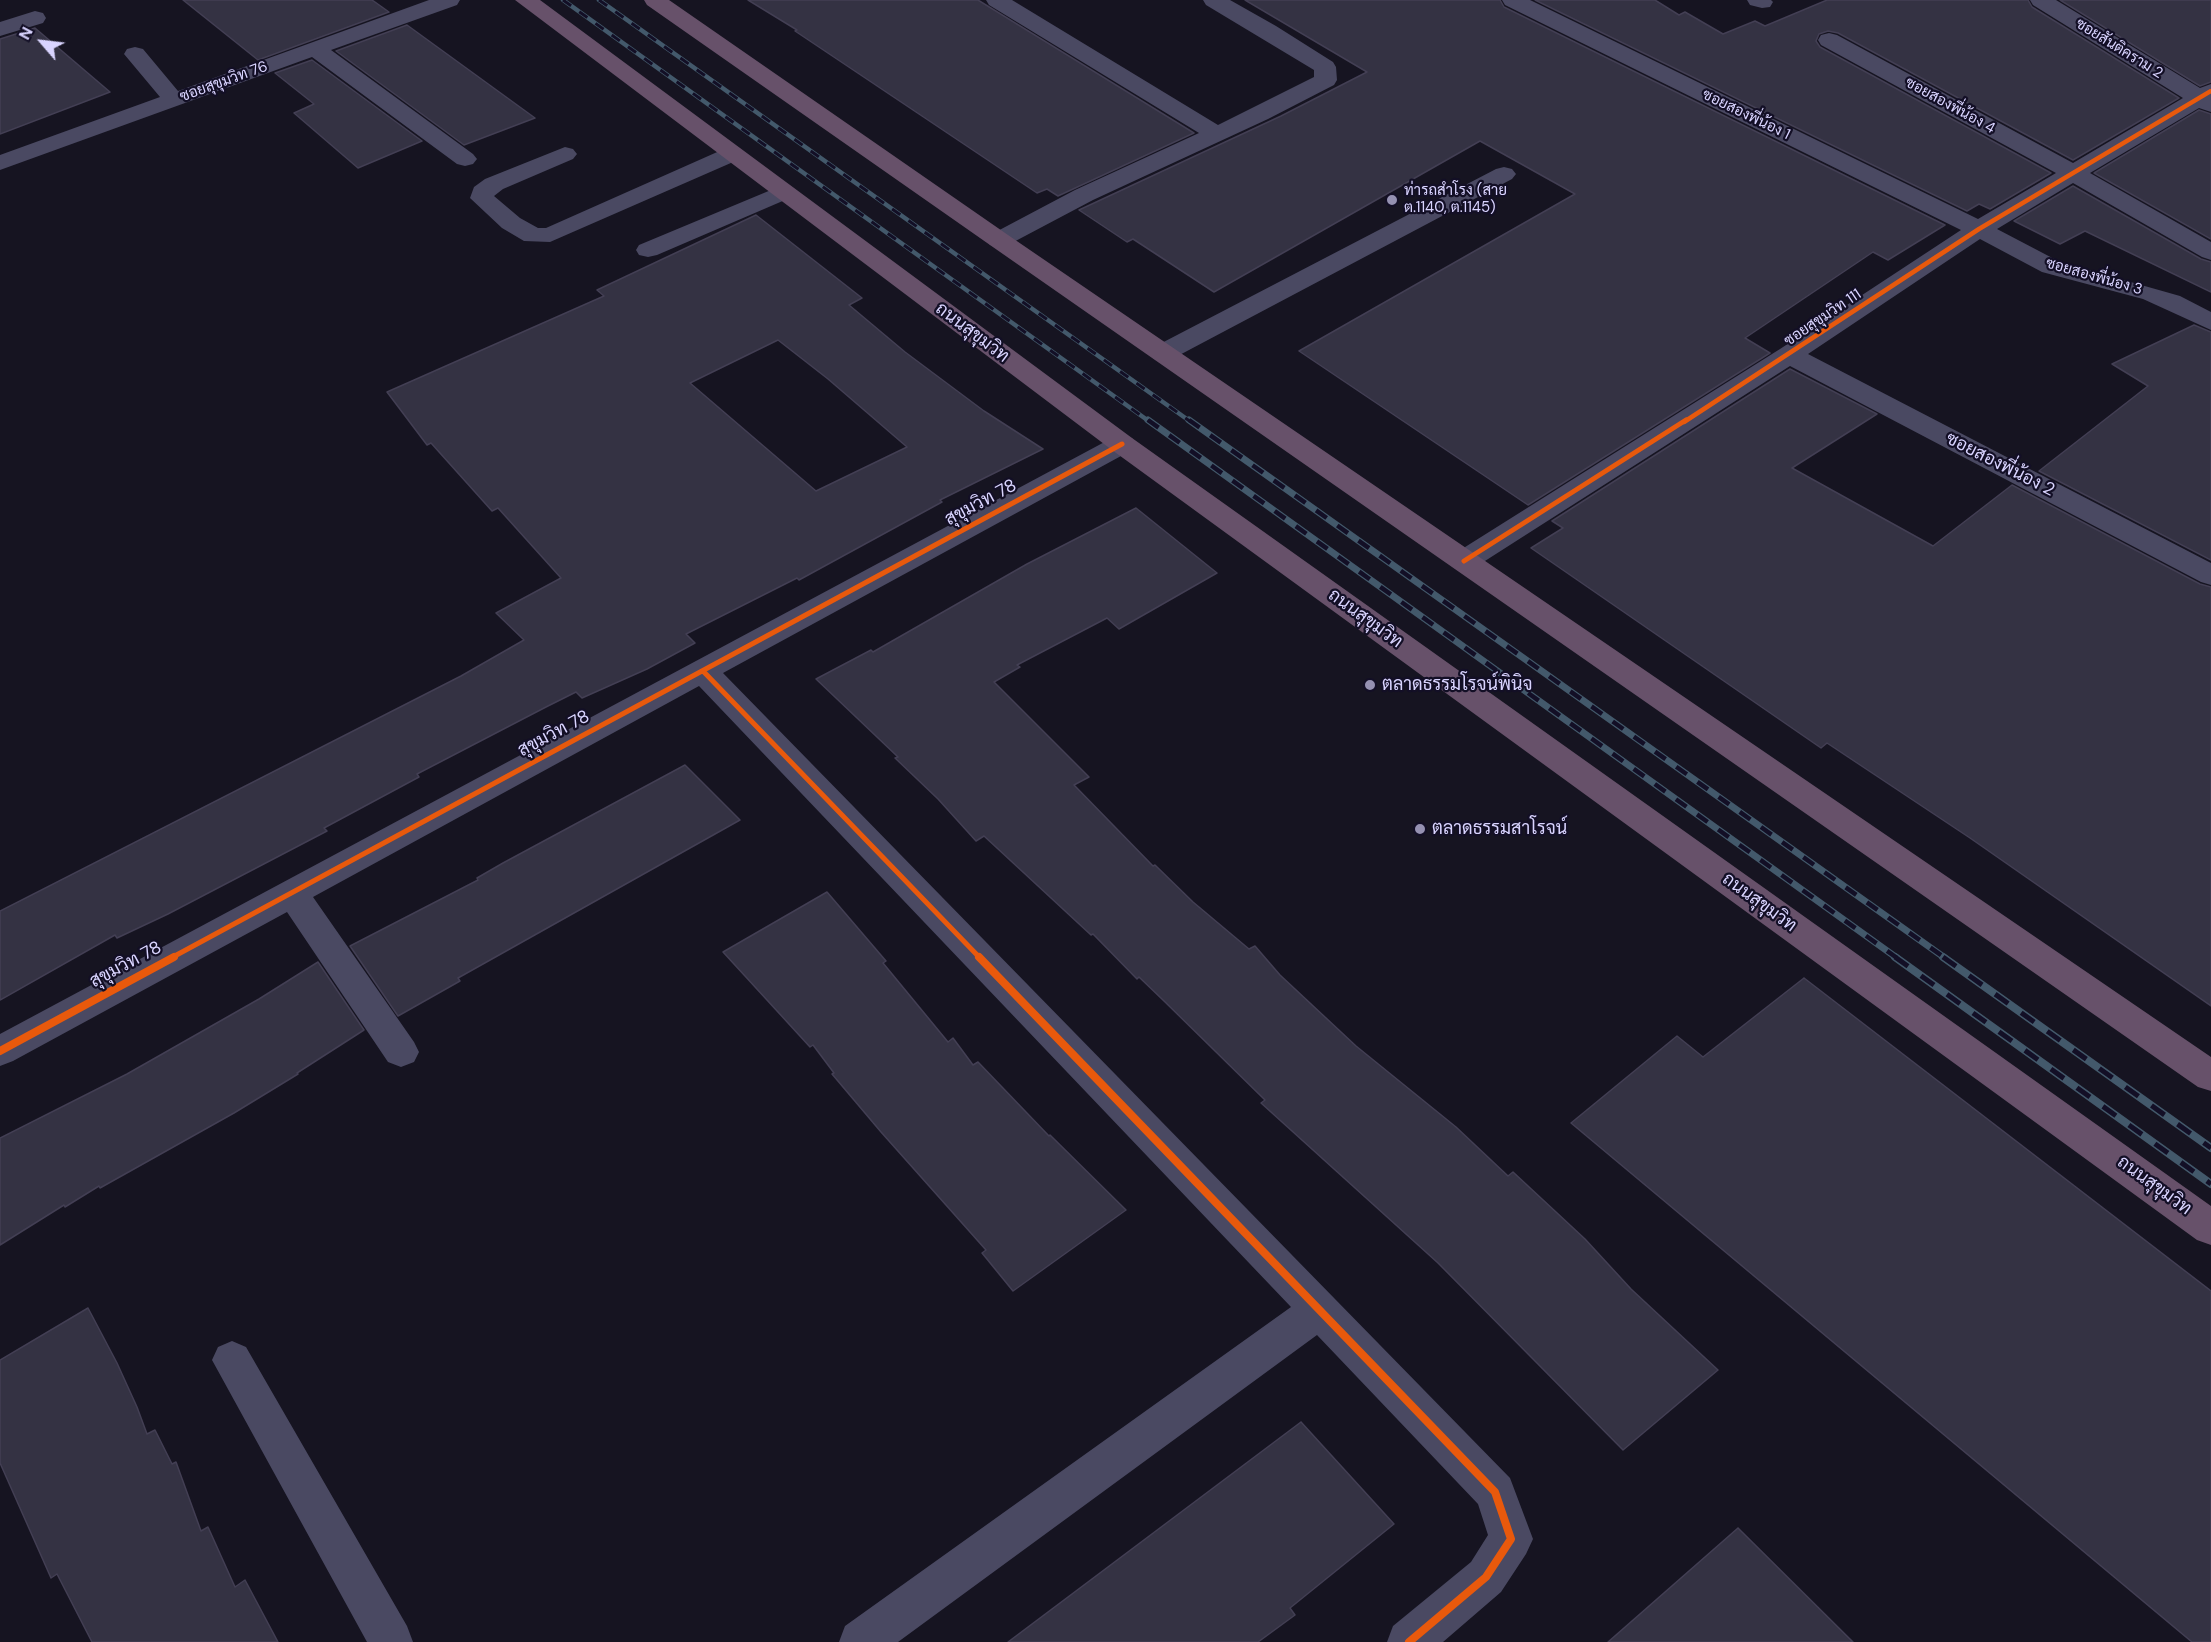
<!DOCTYPE html>
<meta charset="utf-8">
<style>
body{margin:0}
#map{position:relative;width:2211px;height:1642px;overflow:hidden;background:#161421;font-family:"DM Sans",sans-serif}
canvas{display:block}
.north{position:absolute;left:12px;top:12px;width:60px;height:60px;-webkit-text-stroke:4px #130f26;paint-order:stroke;rotate:298deg;font-size:16px;font-weight:700;line-height:24px;text-align:center;color:#d9d4ff}
.north::after{content:'';display:block;margin:auto;width:21px;height:27px;background:#d9d4ff;clip-path:polygon(50% 0,100% 100%,50% 72%,0 100%)}
</style>
<div id="map">
<canvas width="2211" height="1642"></canvas>
<div class="north">N</div>
</div>
<script>
const ctx = document.querySelector('canvas').getContext('2d');
ctx.lineJoin = 'round';
function paint(path, color) { ctx.fillStyle = color; ctx.fill(path, 'evenodd'); }
const shape = rows => new Path2D(rows.map(r => 'M' + r).join(''));
function trace(path, color, width, dash) { ctx.strokeStyle = color; ctx.lineWidth = width; ctx.lineCap = dash ? 'butt' : 'round'; ctx.setLineDash(dash || []); ctx.stroke(path); }
function label(font, color, halo, rows, align = 'center') {
  ctx.font = font + ' "DM Sans",Sarabun,sans-serif'; ctx.lineWidth = 4.5; ctx.setLineDash([]); ctx.textBaseline = 'middle'; ctx.strokeStyle = halo; ctx.fillStyle = color; for (const [text, x, y, turn = 0] of rows) {
    ctx.save(); ctx.translate(x, y); ctx.rotate((+turn || 0) * Math.PI / 180); ctx.textAlign = isNaN(turn) ? turn : align; if (halo) ctx.strokeText(text, 0, 0); ctx.fillText(text, 0, 0); ctx.restore();
  }
}
const building = shape([
 [183,0,372,0,389,12,258,60,183,0],
 [748,0,978,0,1194,133,1058,196,1047,189,1037,193,795,31,797,30,748,0],
 [1245,0,1500,0,1504,7,1945,225,1888,260,1873,252,1745,338,1770,353,1528,505,1299,351,1575,194,1480,141,1214,292,1133,239,1127,242,1079,210,1281,116,1367,72,1245,0],
 [1535,0,1655,0,1679,15,1685,12,1723,34,1755,21,1765,26,1827,0,2028,0,2032,7,2179,98,2073,160,1838,33,1828,31,1819,34,1816,41,1820,47,2051,173,1990,209,1979,204,1967,211,1535,0],
 [2060,0,2211,0,2211,82,2200,86,2060,0],
 [407,25,535,118,464,145,336,51,407,25],
 [35,28,110,92,0,134,0,39,35,28],
 [312,60,422,141,358,168,294,113,314,104,275,73,312,60],
 [2199,110,2211,114,2211,239,2094,173,2199,110],
 [2073,186,2201,259,2211,262,2211,292,2085,231,2060,244,2014,221,2073,186],
 [756,215,862,298,849,305,905,352,984,411,1043,449,940,500,942,502,799,580,797,578,686,634,695,643,647,669,582,698,576,692,546,707,417,774,419,777,324,828,327,831,168,914,117,938,115,935,0,1000,0,911,461,676,524,640,496,613,561,578,498,508,492,511,431,443,427,445,387,392,604,296,597,290,756,215],
 [778,340,828,379,907,447,816,491,690,383,778,340],
 [2194,325,2211,332,2211,560,2039,471,2148,386,2112,364,2194,325],
 [1790,369,1877,414,1792,468,1933,546,2012,485,2200,584,2211,587,2211,1006,1970,838,1827,743,1821,748,1531,548,1563,528,1552,521,1790,369],
 [1136,508,1217,573,1119,629,1107,618,1017,665,1020,667,994,682,1089,777,1074,785,1153,866,1155,865,1193,902,1249,949,1255,946,1280,975,1356,1046,1456,1127,1508,1176,1513,1172,1585,1239,1631,1289,1718,1370,1623,1450,1438,1263,1261,1103,1265,1100,1164,1001,1139,977,1137,979,1093,934,1091,935,984,836,976,841,938,799,895,758,898,757,816,679,871,650,873,652,1027,564,1136,508],
 [685,765,740,820,458,978,460,981,398,1016,350,946,478,880,477,878,503,863,685,765],
 [827,892,886,961,883,963,948,1042,953,1038,973,1065,978,1062,1049,1136,1050,1135,1126,1210,1013,1291,982,1253,986,1250,881,1132,832,1074,834,1073,813,1045,810,1047,723,952,827,892],
 [318,962,364,1030,297,1073,298,1074,234,1113,100,1188,99,1186,65,1207,64,1205,0,1245,0,1138,127,1074,259,999,318,962],
 [1804,978,2211,1291,2211,1642,2192,1642,1571,1123,1677,1036,1703,1057,1804,978],
 [88,1308,117,1363,137,1407,147,1434,155,1430,172,1464,176,1462,201,1531,208,1527,235,1587,245,1580,278,1642,92,1642,57,1574,51,1578,0,1463,0,1360,88,1308],
 [1301,1422,1394,1524,1290,1608,1295,1615,1258,1642,1008,1642,1301,1422],
 [1738,1528,1853,1642,1608,1642,1738,1528]
]);
paint(building, '#343243');
trace(building, '#433f54', 1.5);
paint(shape([
 [429,0,460,0,457,5,331,50,473,154,477,159,473,164,465,166,457,164,312,57,0,170,0,155,160,97,124,54,127,49,135,47,143,49,178,91,429,0],
 [986,0,1012,0,1218,125,1314,77,1314,70,1206,5,1203,0,1230,0,1276,26,1333,62,1336,67,1337,80,1334,85,1268,119,1093,200,1008,245,999,247,990,245,987,240,990,235,1075,190,1199,133,989,5,986,0],
 [1502,0,1530,0,1978,219,2056,173,1821,45,1818,40,1821,35,1829,33,1837,35,2073,163,2183,98,2033,5,2030,0,2056,0,2200,88,2211,84,2211,112,2199,108,2090,173,2211,242,2211,260,2202,257,2073,183,1997,229,2060,262,2180,296,2211,312,2211,330,2143,299,2042,272,1980,239,1808,354,2211,563,2211,585,2201,582,1790,366,1474,568,1464,571,1454,568,1449,561,1454,554,1780,349,1961,230,1505,5,1502,0],
 [1747,0,1771,0,1773,2,1770,7,1762,8,1750,5,1747,0],
 [35,11,43,13,46,18,43,23,0,36,0,22,35,11],
 [565,147,573,149,577,154,573,159,503,189,494,196,520,218,538,228,546,228,724,149,732,147,740,149,744,154,740,159,550,242,524,241,502,228,470,198,474,187,485,179,565,147],
 [1504,167,1512,169,1516,174,1512,179,1172,359,1163,361,1154,359,1150,353,1154,347,1496,169,1504,167],
 [783,185,792,187,795,192,792,197,657,255,648,257,639,255,636,250,639,245,783,185],
 [1122,435,1132,438,1136,444,1132,450,723,673,1510,1478,1533,1539,1526,1554,1501,1592,1443,1642,1387,1642,1393,1626,1471,1562,1488,1535,1478,1504,1317,1335,898,1642,839,1642,845,1626,1291,1307,699,686,313,897,414,1042,419,1052,414,1062,401,1067,388,1062,287,912,13,1061,0,1066,0,1034,1112,438,1122,435],
 [232,1341,246,1347,407,1626,413,1642,367,1642,212,1360,218,1347,232,1341]
]), '#4a4962');
paint(shape([
 [515,0,540,0,1132,438,2211,1206,2211,1245,2197,1240,1112,450,515,0],
 [644,0,669,0,1008,235,2211,1057,2211,1091,2198,1087,990,245,647,5,644,0]
]), '#67516a');
const railFar2 = shape([
 [563,0,1150,422],
 [599,0,1191,422]
]);
const railFar1 = shape([
 [1148,420,1897,958],
 [1189,420,1945,958]
]);
const rail = shape([
 [1895,957,2211,1184],
 [1943,957,2211,1148]
]);
trace(railFar2, '#43596b', 4.5);
trace(railFar1, '#43596b', 7);
trace(rail, '#43596b', 8);
trace(railFar2, '#130f26', 3, [10]);
trace(railFar1, '#130f26', 4.5, [13]);
trace(rail, '#130f26', 5, [16]);
trace(shape([
 [1684,422,1979,229,2211,91]
]), '#e8590c', 4.5);
trace(shape([
 [1464,561,1686,420],
 [703,671,980,958],
 [171,958,1122,444]
]), '#e8590c', 5);
trace(shape([
 [979,957,1495,1492,1511,1539,1486,1577,1409,1642],
 [0,1051,174,957]
]), '#e8590c', 8);
for (const [x, y, r, color] of [
 [1392,200,6,"#9591b1"],
 [1370,685,6,"#9591b1"],
 [1420,829,6,"#9591b1"]
]) { const dot = new Path2D(); dot.arc(x, y, r, 0, 2 * Math.PI); ctx.fillStyle = color; ctx.fill(dot); trace(dot, '#130f26', 2); }
label('15px', '#d9d4ff', '#130f26', [
 ["ซอยสันติคราม 2",2119,49,32],
 ["ซอยสุขุมวิท 76",224,82,-20],
 ["ซอยสองพี่น้อง 4",1950,106,29],
 ["ซอยสองพี่น้อง 1",1746,115,26],
 ["ซอยสองพี่น้อง 3",2094,277,16],
 ["ซอยสุขุมวิท 111",1823,318,-34]
]);
label('15px', '#d9d4ff', '#130f26', [
 ["ท่ารถสำโรง (สาย",1404,191],
 ["ต.1140, ต.1145)",1404,208]
], 'left');
label('18px', '#d9d4ff', '#130f26', [
 ["ถนนสุขุมวิท",972,333,37],
 ["ซอยสองพี่น้อง 2",2000,465,27],
 ["สุขุมวิท 78",981,503,-28],
 ["ถนนสุขุมวิท",1365,619,36],
 ["สุขุมวิท 78",554,734,-28],
 ["ถนนสุขุมวิท",1759,903,36],
 ["สุขุมวิท 78",126,965,-28],
 ["ถนนสุขุมวิท",2154,1186,36]
]);
label('18px', '#d9d4ff', '#130f26', [
 ["ตลาดธรรมโรจน์พินิจ",1382,685],
 ["ตลาดธรรมสาโรจน์",1432,829]
], 'left');
</script>
